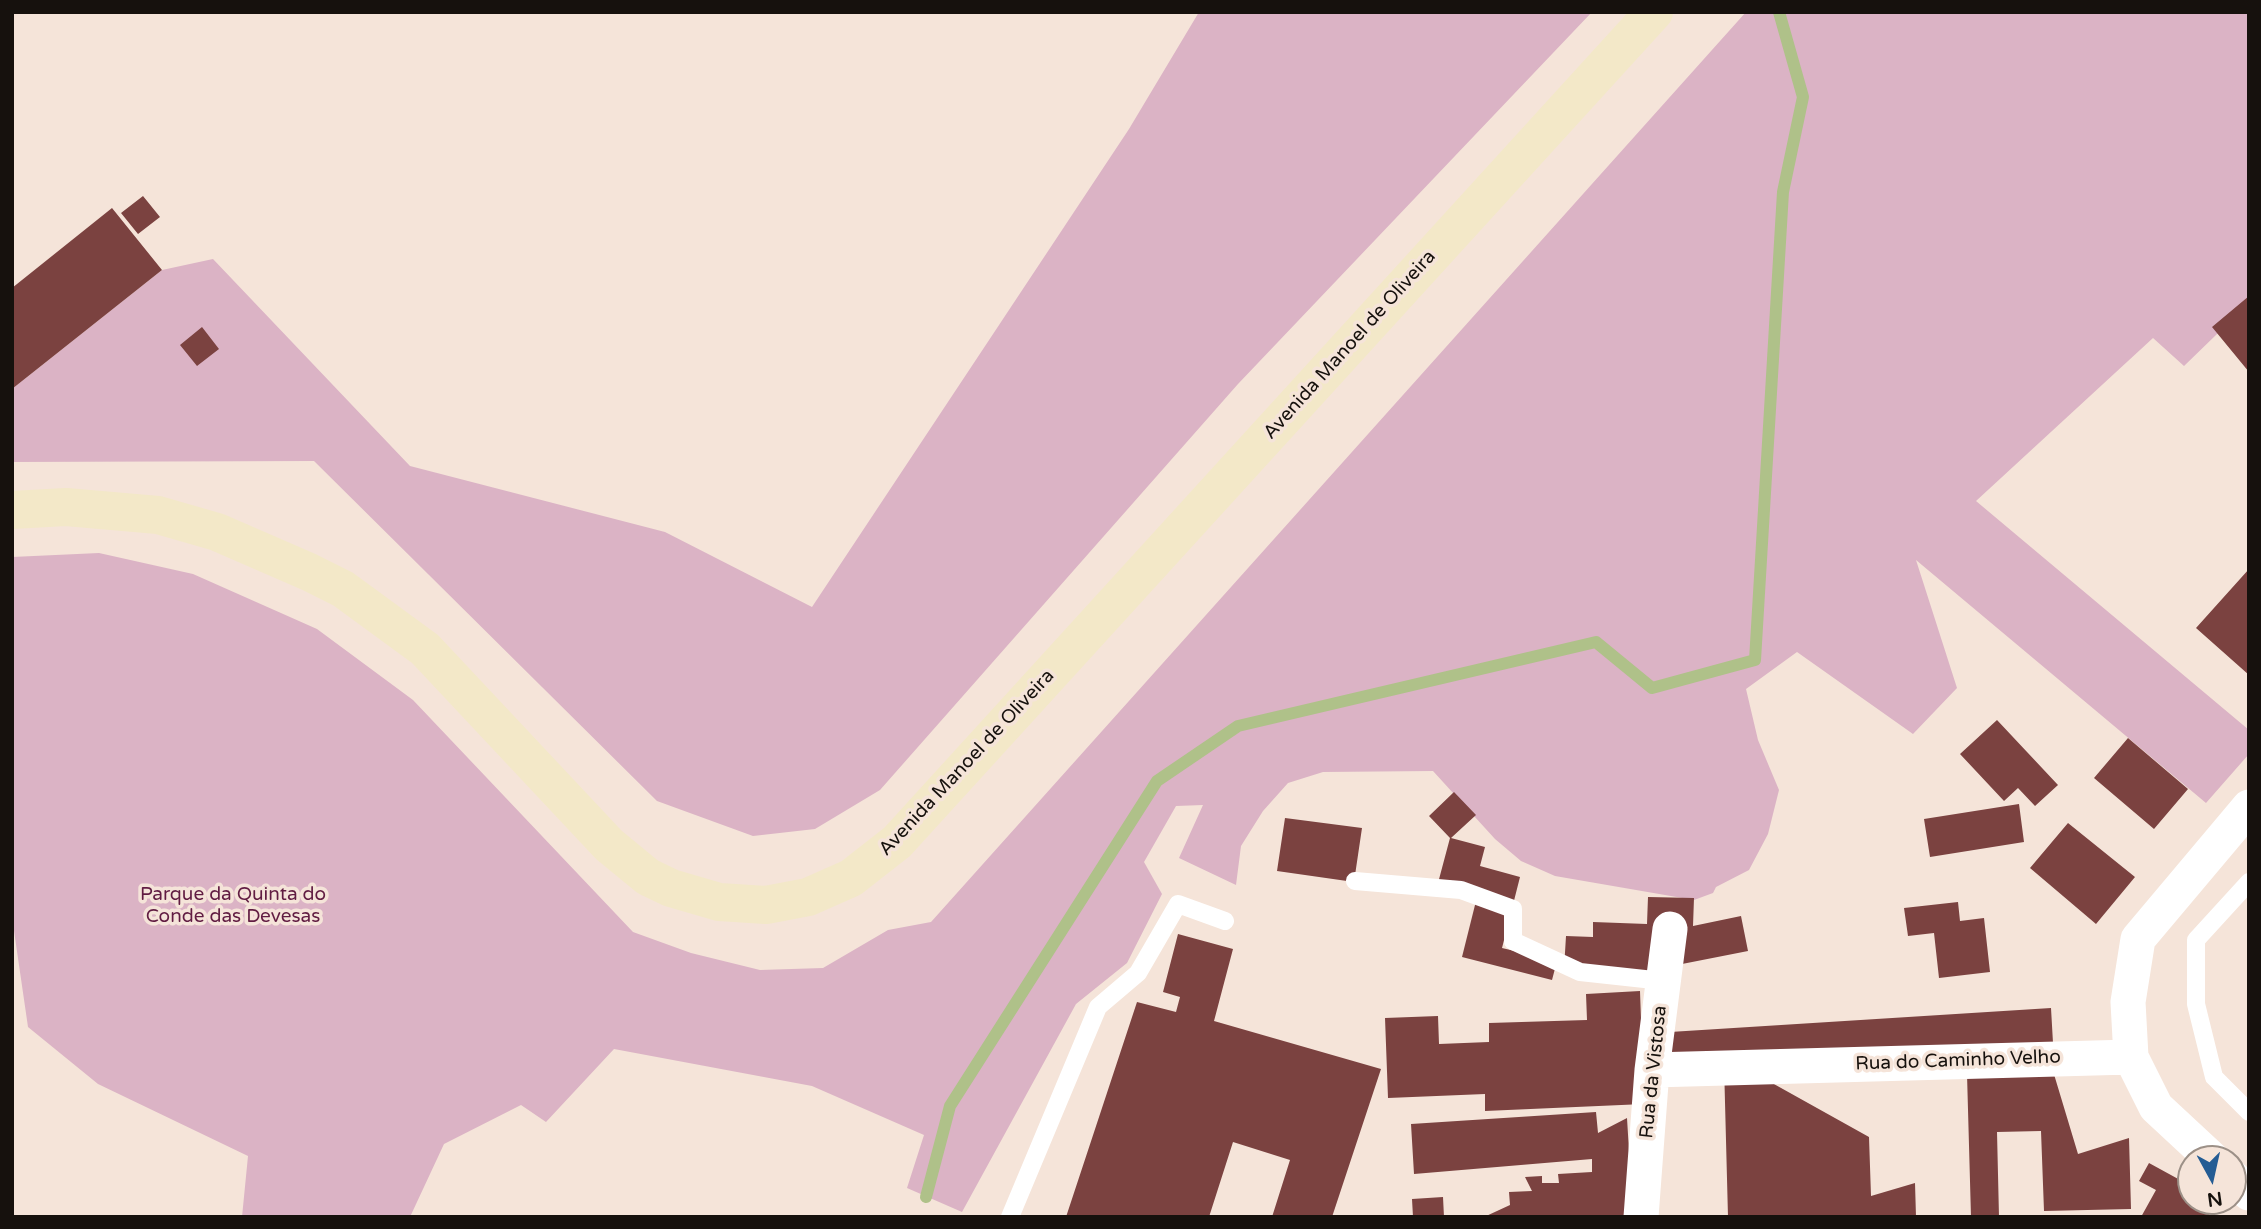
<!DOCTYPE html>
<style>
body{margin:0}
#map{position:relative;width:2261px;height:1229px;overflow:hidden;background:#f5e4d9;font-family:"Varela Round",sans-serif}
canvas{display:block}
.frame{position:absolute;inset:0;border:14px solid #16110d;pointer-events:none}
.north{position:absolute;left:2177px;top:1145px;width:70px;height:70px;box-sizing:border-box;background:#f5e4d9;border:2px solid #9c9087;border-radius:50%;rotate:172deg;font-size:19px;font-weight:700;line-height:28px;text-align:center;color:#16110d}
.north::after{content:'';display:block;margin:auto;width:24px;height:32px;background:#245c94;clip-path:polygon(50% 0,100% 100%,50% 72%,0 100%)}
</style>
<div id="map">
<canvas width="2261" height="1229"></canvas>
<div class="frame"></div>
<div class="north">N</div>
</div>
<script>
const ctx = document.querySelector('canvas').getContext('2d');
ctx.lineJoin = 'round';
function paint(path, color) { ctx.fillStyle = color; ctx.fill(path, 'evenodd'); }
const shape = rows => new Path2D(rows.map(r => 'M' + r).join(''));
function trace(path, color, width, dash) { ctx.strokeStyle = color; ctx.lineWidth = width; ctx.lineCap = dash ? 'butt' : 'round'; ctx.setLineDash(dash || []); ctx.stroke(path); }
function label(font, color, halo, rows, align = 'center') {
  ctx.font = font + ' "Varela Round",sans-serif'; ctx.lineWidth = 7; ctx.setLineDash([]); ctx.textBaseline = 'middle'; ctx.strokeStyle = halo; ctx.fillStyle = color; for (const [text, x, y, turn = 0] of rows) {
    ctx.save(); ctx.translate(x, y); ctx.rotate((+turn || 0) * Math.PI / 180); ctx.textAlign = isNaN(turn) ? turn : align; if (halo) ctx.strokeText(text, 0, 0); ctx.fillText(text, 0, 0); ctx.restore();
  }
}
paint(shape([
 [1199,12,1592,12,1238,384,880,790,815,829,753,836,657,801,314,461,12,462,12,389,162,270,213,259,410,466,665,532,812,607,1129,129],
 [1746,12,2249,12,2249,303,2184,366,2153,338,1976,501,2249,730,2249,754,2206,803,1916,560,1957,688,1913,734,1797,652,1746,689,1758,740,1779,790,1768,834,1749,870,1716,887,1713,893,1694,900,1555,876,1521,861,1495,839,1433,771,1323,772,1288,783,1263,811,1241,846,1236,885,1179,858,1203,805,1176,806,1144,862,1162,894,1127,963,1076,1004,962,1212,907,1188,924,1135,812,1086,614,1049,546,1122,521,1105,444,1144,410,1217,242,1217,248,1156,98,1084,28,1027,12,917,12,557,99,553,193,574,317,629,413,700,633,932,691,953,760,970,823,968,888,930,931,922]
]), '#dbb3c5');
trace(shape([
 [926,1197,950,1106,1157,781,1238,726,1596,642,1652,688,1755,660,1783,192,1803,97,1779,12]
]), '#afc189', 12);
paint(shape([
 [143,196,160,217,138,234,121,213],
 [112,208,162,270,12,389,12,288],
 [2249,296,2249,372,2212,327],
 [202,327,219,349,197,366,180,345],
 [2249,569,2249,675,2196,628],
 [1997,720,2058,785,2035,806,2018,788,2004,801,1960,754],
 [2128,738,2188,789,2154,829,2094,778],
 [1454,792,1476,815,1451,838,1485,847,1480,866,1520,877,1502,948,1557,961,1552,980,1462,957,1478,893,1438,883,1450,838,1429,816],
 [2019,804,2024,842,1930,857,1924,819],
 [1285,818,1362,828,1354,882,1277,871],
 [2068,823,2135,877,2096,924,2030,868],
 [1648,897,1694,898,1693,926,1741,916,1748,951,1682,964,1675,930,1688,927,1656,926,1654,973,1564,969,1566,936,1593,937,1593,922,1647,924],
 [1958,902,1960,921,1984,918,1990,972,1939,978,1934,933,1908,936,1904,908],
 [1178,934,1233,949,1214,1021,1381,1069,1332,1217,1272,1217,1290,1160,1233,1142,1209,1217,1066,1217,1137,1002,1176,1012,1180,997,1163,992],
 [1640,991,1644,1104,1485,1111,1485,1094,1388,1098,1385,1018,1438,1016,1439,1044,1489,1042,1489,1023,1587,1020,1586,994],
 [2051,1008,2053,1043,1738,1064,1869,1137,1871,1196,1915,1183,1916,1217,1728,1217,1724,1064,1672,1068,1670,1032],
 [2053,1071,2078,1154,2129,1138,2131,1209,2044,1211,2041,1131,1997,1132,1999,1217,1971,1217,1967,1074],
 [1596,1112,1598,1133,1627,1118,1633,1217,1484,1217,1510,1205,1509,1192,1532,1191,1525,1177,1542,1176,1542,1183,1559,1183,1558,1174,1592,1172,1592,1159,1414,1174,1411,1124],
 [2149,1163,2191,1186,2191,1201,2216,1201,2208,1217,2141,1217,2156,1190,2139,1181],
 [1443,1197,1444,1217,1413,1217,1412,1199]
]), '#7b4240');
trace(shape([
 [1355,881,1461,890,1513,909,1513,941,1580,972,1663,981],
 [2249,882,2196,940,2196,1004,2214,1077,2249,1112],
 [1010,1217,1098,1007,1138,973,1178,904,1225,921]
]), '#fff', 18);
trace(shape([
 [2131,1057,2128,1002,2138,939,2249,807],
 [1652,1070,2131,1057,2156,1107,2212,1159],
 [2233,1178,2249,1193],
 [1641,1217,1652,1070,1670,929]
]), '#fff', 35);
trace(shape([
 [12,510,66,507,158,515,217,532,309,572,343,589,425,649,609,845,648,877,671,888,719,902,766,905,808,897,851,878,897,842,1654,12]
]), '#f3e8c8', 38);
label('19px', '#16110d', '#f5e4d9', [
 ["Avenida Manoel de Oliveira",1350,345,-48],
 ["Avenida Manoel de Oliveira",967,763,-47],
 ["Rua do Caminho Velho",1958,1061,-2],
 ["Rua da Vistosa",1654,1072,-84]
]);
label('19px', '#611c42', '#f5e4d9', [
 ["Parque da Quinta do",233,895],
 ["Conde das Devesas",233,917]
]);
</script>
